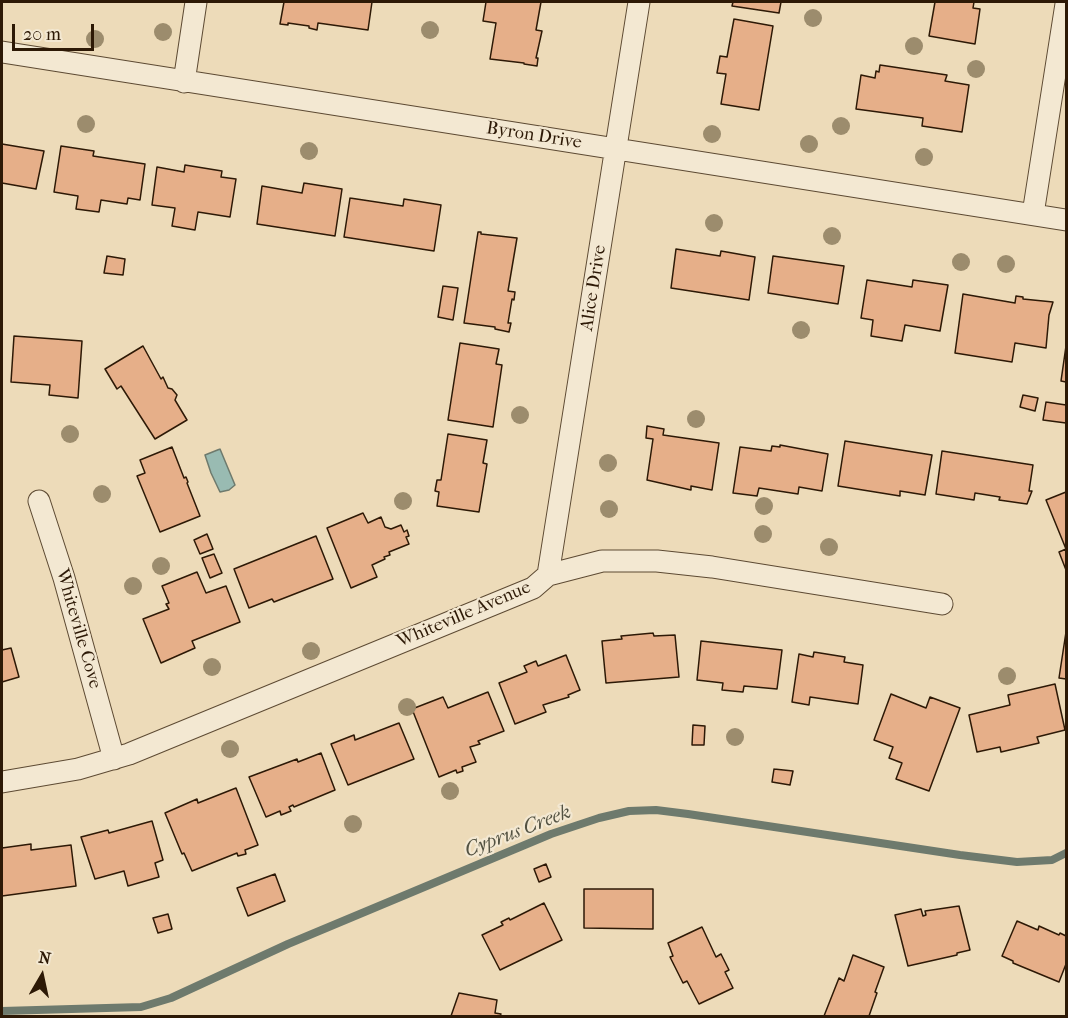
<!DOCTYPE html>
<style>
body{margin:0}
#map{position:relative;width:1068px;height:1018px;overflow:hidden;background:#eddbb9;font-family:"IM FELL French Canon",serif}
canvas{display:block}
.frame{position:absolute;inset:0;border:3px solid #2d1906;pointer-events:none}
.north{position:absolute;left:12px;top:946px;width:60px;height:60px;-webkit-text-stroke:4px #f3e8d2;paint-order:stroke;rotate:9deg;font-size:16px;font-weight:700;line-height:24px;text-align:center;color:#2d1906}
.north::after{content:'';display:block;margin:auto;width:21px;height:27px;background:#2d1906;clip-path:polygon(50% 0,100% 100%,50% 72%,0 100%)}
.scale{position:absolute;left:12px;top:24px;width:82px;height:27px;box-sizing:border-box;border:3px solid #2d1906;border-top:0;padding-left:8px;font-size:18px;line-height:21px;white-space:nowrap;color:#2d1906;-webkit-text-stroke:4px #f3e8d2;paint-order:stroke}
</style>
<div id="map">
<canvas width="1068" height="1018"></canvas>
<div class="frame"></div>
<div class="north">N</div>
<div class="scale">20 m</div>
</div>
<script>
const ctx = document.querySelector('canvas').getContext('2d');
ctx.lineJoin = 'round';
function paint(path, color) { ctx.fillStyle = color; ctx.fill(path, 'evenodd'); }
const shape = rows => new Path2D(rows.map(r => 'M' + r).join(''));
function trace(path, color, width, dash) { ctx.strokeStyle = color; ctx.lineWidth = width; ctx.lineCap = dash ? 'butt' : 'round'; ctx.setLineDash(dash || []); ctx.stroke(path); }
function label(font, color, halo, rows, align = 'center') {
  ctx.font = font + ' "IM FELL French Canon",serif'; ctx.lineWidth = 4.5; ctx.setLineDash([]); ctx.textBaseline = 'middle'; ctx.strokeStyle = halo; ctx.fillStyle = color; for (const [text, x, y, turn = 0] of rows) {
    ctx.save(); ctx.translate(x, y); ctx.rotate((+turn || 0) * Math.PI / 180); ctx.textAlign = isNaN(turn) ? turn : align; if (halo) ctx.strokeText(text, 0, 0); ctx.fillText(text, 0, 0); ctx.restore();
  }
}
const water = shape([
 [220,449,235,485,229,490,220,492,211,473,205,455,220,449]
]);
paint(water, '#99bbb2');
trace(water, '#6e7a6d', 1.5);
trace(shape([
 [2,1011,141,1007,171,998,288,944,551,834,599,818,629,811,656,810,688,814,960,855,1017,862,1052,860,1066,853]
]), '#6e7a6d', 8);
const building = shape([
 [284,2,372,2,368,30,318,23,317,30,309,28,309,26,288,23,288,25,280,24,284,2],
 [486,2,541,2,536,30,542,31,536,58,538,58,537,66,524,64,524,63,490,59,496,23,483,21,486,2],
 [733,2,781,2,779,13,732,6,733,2],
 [935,2,974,2,973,8,980,9,975,44,929,36,935,2],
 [734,19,773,26,759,110,721,104,726,74,717,73,720,56,727,57,734,19],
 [880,65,947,75,945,81,969,85,962,132,922,126,923,118,856,109,861,75,875,78,876,71,879,72,880,65],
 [2,144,44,151,36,189,2,183,2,144],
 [61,146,94,151,93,156,145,164,140,200,128,198,127,204,101,200,99,212,76,209,78,196,54,192,61,146],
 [185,165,222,171,221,177,236,179,230,217,198,212,195,230,172,226,175,208,152,205,157,167,184,172,185,165],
 [304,183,342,189,335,236,257,224,262,186,302,193,304,183],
 [350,198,403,206,404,199,441,205,434,251,344,237,350,198],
 [478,232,481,232,481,234,517,238,508,291,515,292,514,300,512,299,508,323,511,323,509,332,495,329,495,327,464,323,478,232],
 [676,249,720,256,721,251,755,257,749,300,671,288,676,249],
 [107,256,125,259,123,275,104,273,107,256],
 [773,256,844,266,838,304,768,293,773,256],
 [867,280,912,287,913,280,948,285,940,331,905,325,902,341,871,336,873,320,861,318,867,280],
 [443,286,458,288,453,320,438,317,443,286],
 [963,294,1015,303,1016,296,1023,297,1023,299,1053,302,1049,315,1046,348,1015,343,1012,362,955,353,963,294],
 [14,336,82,341,78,398,49,395,50,385,11,382,14,336],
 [460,343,499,349,496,364,502,365,493,427,448,420,460,343],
 [143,346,161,379,163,377,168,388,172,389,177,395,175,400,187,420,155,439,121,386,117,389,105,369,143,346],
 [1066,346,1066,382,1061,381,1066,346],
 [1023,395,1038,398,1035,411,1020,407,1023,395],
 [1046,402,1066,405,1066,423,1043,420,1046,402],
 [647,426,664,429,663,435,719,443,712,490,691,486,691,490,647,480,653,439,646,438,647,426],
 [448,434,487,440,483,463,487,464,479,512,437,506,439,492,435,491,437,480,441,480,448,434],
 [845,441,932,455,925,495,900,491,900,496,838,486,845,441],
 [780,445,828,454,822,491,799,487,798,494,759,488,757,496,733,493,740,447,771,451,772,446,780,447,780,445],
 [172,447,184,478,186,477,188,482,187,483,200,516,160,532,137,476,145,473,140,460,172,447],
 [942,451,1033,465,1029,491,1032,491,1027,504,999,500,1000,497,975,493,974,500,936,494,942,451],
 [1066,492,1066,570,1059,552,1066,549,1046,500,1066,492],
 [363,513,368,523,381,517,385,527,391,529,401,525,404,532,407,530,409,536,406,537,409,544,389,552,390,555,384,557,385,559,372,565,377,577,351,588,327,528,363,513],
 [207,534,213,549,200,554,194,540,207,534],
 [316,536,333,579,274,602,272,599,249,608,234,569,316,536],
 [214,554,222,573,210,578,202,558,214,554],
 [197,572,206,593,226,586,240,622,192,641,195,648,161,663,143,619,169,609,166,604,169,603,162,586,197,572],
 [1066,632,1066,679,1059,678,1066,632],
 [653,633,654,636,675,635,679,677,606,683,602,641,622,639,621,636,653,633],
 [701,641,782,650,777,689,744,686,743,692,722,690,723,683,697,680,701,641],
 [11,648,19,677,2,682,2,650,11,648],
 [814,652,845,657,844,662,863,665,858,704,810,697,809,705,792,702,799,654,813,657,814,652],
 [566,655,580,690,568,695,569,697,543,705,546,712,515,724,499,683,527,672,524,666,536,661,538,666,566,655],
 [1055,684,1065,730,1037,737,1039,743,1001,752,1000,747,977,752,969,715,1010,705,1008,695,1055,684],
 [488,692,504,731,478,741,480,744,470,747,476,762,462,767,463,771,457,773,456,770,439,777,412,709,443,697,448,708,488,692],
 [891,694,926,708,930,697,960,708,929,791,896,779,902,763,889,758,893,747,874,740,891,694],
 [399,723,414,759,348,785,331,744,354,735,355,740,399,723],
 [693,725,705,726,704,745,692,745,693,725],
 [321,753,335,790,294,807,293,805,289,807,291,811,281,815,280,811,266,817,249,777,297,759,298,762,321,753],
 [774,769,793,771,790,785,772,782,774,769],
 [236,788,258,845,245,850,246,854,238,856,237,853,192,871,184,853,182,854,165,813,197,799,198,803,236,788],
 [152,821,163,860,155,863,159,877,128,886,124,871,95,879,81,837,108,830,109,833,152,821],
 [31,844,31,850,71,845,76,886,2,896,2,848,31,844],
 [546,864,551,877,539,882,534,869,546,864],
 [275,874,285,901,248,916,237,888,275,874],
 [584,889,653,889,653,929,584,928,584,889],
 [544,903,562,940,500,970,482,935,503,925,501,922,509,918,510,920,544,903],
 [959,906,970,950,957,953,957,955,908,966,895,915,921,909,923,916,926,915,925,911,959,906],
 [168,914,172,929,158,933,153,918,168,914],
 [1017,921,1038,930,1039,926,1059,935,1060,933,1066,936,1066,964,1059,982,1013,963,1013,961,1002,956,1017,921],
 [702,927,716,957,721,954,729,970,725,972,733,988,699,1004,687,981,683,983,670,957,673,956,668,943,702,927],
 [853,955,884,967,875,992,877,993,869,1016,824,1016,839,978,844,981,853,955],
 [459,993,497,1000,495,1013,501,1014,500,1016,451,1016,459,993]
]);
paint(building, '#e6af89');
trace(building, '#2d1906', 1.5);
const minor = shape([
 [2,52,1066,220],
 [184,82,196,2],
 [1033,214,1066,4],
 [39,501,64,578,114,759],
 [548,575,639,2],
 [2,782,78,769,129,754,533,588,548,575,602,561,657,561,712,567,942,604]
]);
trace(minor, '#5d4a33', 23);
trace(minor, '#f3e8d2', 21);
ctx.fillStyle = '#9c8c6d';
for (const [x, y] of [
 [813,18],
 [430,30],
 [163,32],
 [95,39],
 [914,46],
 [976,69],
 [86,124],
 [841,126],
 [712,134],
 [809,144],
 [309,151],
 [924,157],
 [714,223],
 [832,236],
 [961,262],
 [1006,264],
 [801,330],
 [520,415],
 [696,419],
 [70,434],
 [608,463],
 [102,494],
 [403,501],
 [764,506],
 [609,509],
 [763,534],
 [829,547],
 [161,566],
 [133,586],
 [311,651],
 [212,667],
 [1007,676],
 [407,707],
 [735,737],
 [230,749],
 [450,791],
 [353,824]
]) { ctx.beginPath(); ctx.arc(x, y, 9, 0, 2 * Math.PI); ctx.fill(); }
label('18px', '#2d1906', '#f3e8d2', [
 ["Byron Drive",534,136,9],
 ["Alice Drive",594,288,-81],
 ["Whiteville Avenue",464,615,-23],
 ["Whiteville Cove",78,629,74]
]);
label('italic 20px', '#535242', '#f3e8d2', [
 ["Cyprus Creek",518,832,-21]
]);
</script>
